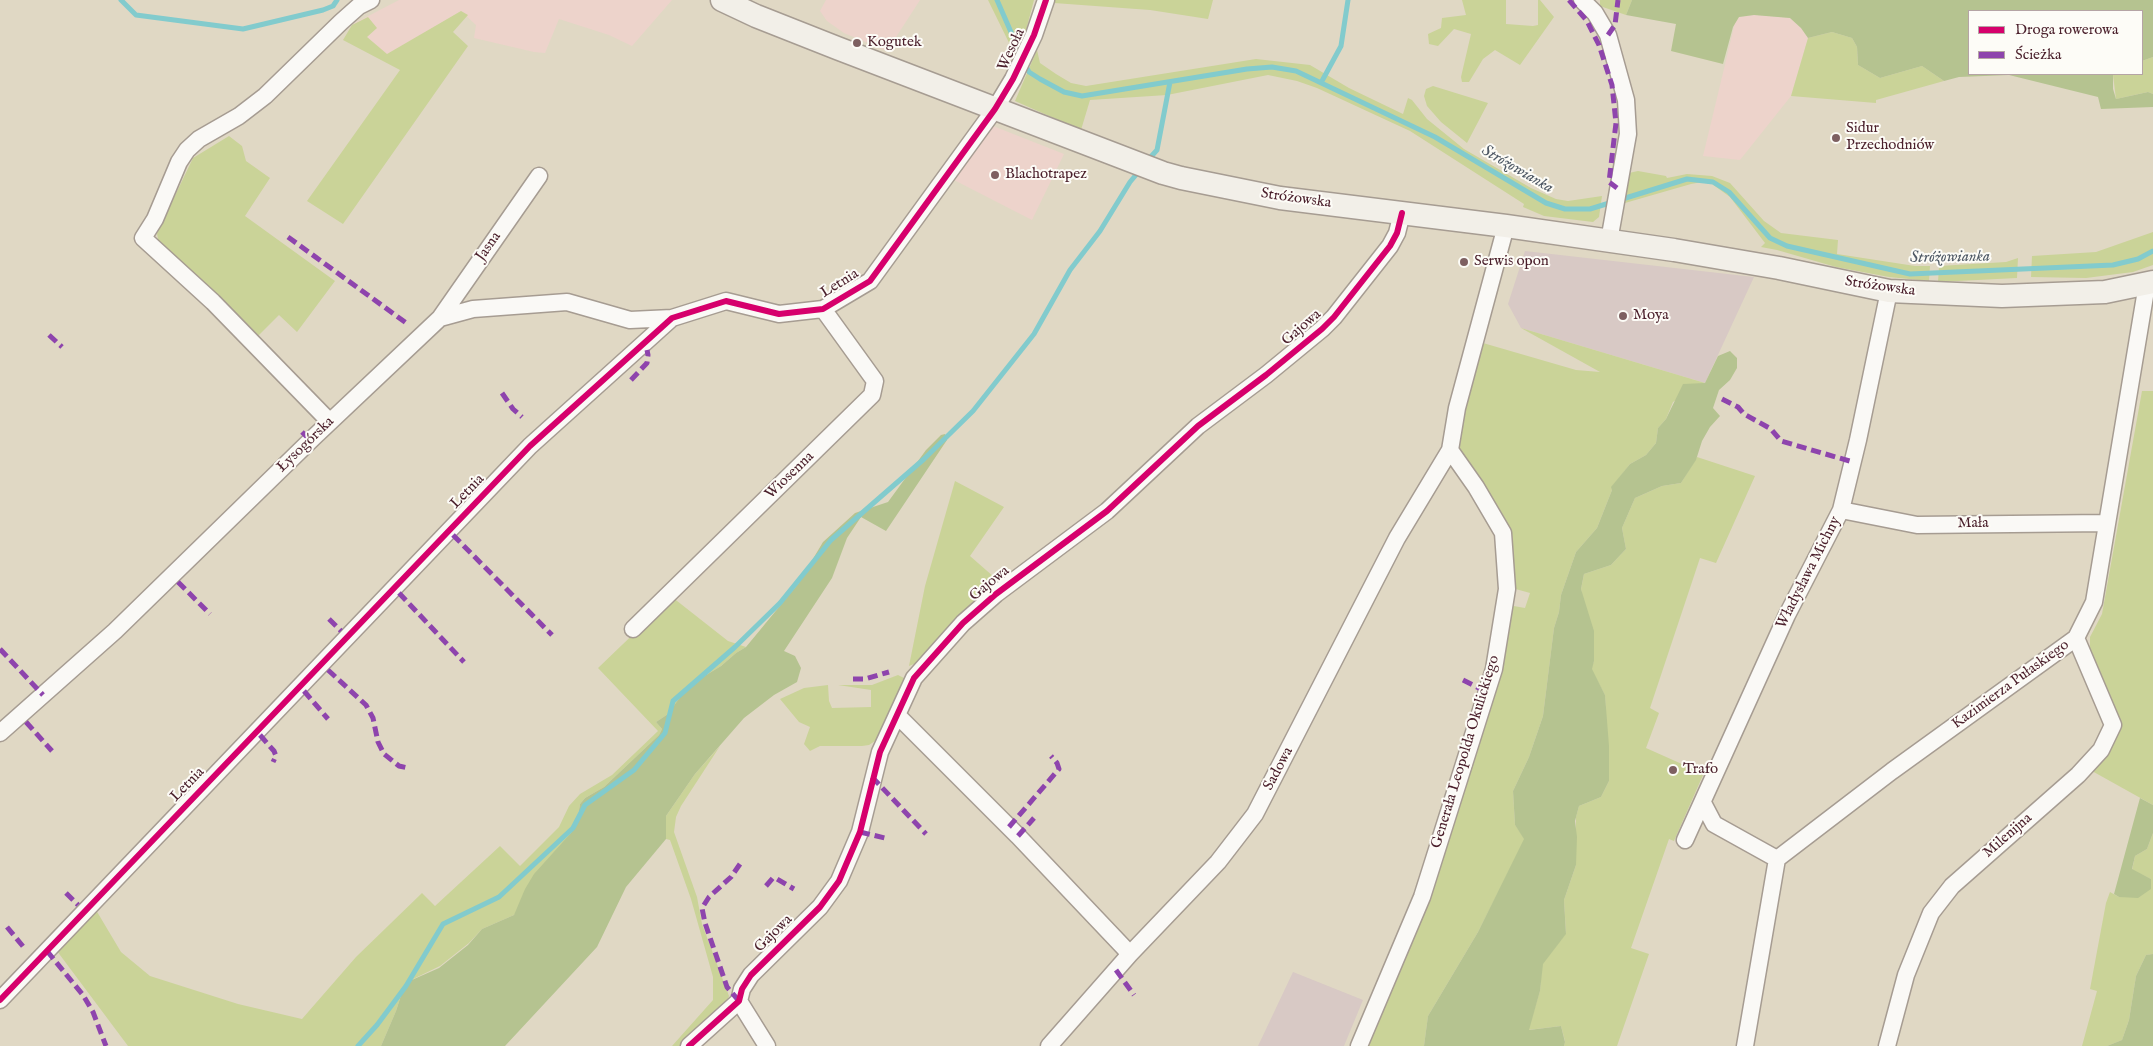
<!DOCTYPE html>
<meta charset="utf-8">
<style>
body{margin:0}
#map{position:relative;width:2153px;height:1046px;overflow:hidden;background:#e0d8c4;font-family:"IM FELL English",serif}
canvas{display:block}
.legend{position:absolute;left:1968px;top:10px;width:175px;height:65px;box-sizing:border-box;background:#fdfcf7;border:1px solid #b5a4a5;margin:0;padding:6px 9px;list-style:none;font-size:15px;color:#4a1f2b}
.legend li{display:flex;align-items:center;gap:10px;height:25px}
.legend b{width:25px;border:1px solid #b5a4a5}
</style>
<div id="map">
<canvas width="2153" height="1046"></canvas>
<ul class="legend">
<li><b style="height:6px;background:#d6006c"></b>Droga rowerowa</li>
<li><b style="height:6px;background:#8e44ad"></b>Ścieżka</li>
</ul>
</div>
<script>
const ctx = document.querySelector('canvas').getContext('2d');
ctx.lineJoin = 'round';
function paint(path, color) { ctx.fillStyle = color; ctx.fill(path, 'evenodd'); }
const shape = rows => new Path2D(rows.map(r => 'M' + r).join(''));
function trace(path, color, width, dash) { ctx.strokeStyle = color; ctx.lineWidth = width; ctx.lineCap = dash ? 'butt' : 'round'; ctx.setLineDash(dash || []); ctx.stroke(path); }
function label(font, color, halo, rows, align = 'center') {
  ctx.font = font + ' "IM FELL English",serif'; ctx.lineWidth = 4; ctx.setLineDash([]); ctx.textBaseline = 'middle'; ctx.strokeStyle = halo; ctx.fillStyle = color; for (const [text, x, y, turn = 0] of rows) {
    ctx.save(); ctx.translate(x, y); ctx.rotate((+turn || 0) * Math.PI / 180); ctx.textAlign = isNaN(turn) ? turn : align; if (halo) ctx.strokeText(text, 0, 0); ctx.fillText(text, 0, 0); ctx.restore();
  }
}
paint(shape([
 [399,0,672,0,632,46,609,35,559,19,545,53,534,52,474,38,476,25,461,11,387,55,353,24],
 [826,0,920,0,887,51,844,33,827,21,820,11],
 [1754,15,1790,18,1801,28,1808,38,1791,96,1740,160,1703,156,1735,23,1739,17],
 [993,126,1064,154,1032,220,954,180]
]), '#edd3cb');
paint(shape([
 [1525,251,1754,277,1705,383,1521,328,1508,304],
 [1293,972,1363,1000,1344,1046,1258,1046]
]), '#d8c9c5');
paint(shape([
 [988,0,1034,0,1025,34,1015,55],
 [1051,0,1213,0,1208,19,1150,10,1054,3],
 [1462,0,1506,0,1506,24,1533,26,1538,25,1538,0,1540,0,1554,17,1520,65,1495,50,1483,59,1469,82,1462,82,1461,77,1471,34,1454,29,1438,46,1429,44,1428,34,1441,28,1442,18,1466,15],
 [1600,0,1632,0,1626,15,1600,6],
 [461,11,468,15,453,32,468,46,343,224,307,201,400,70,343,40,352,25,368,17,377,28,367,37,387,54],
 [1832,32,1852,38,1857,47,1858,65,1880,78,1922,66,1944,81,1876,100,1876,103,1791,96,1808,38],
 [1037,50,1040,63,1056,74,1071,83,1086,86,1256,59,1310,65,1349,88,1403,114,1408,98,1412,100,1427,119,1464,149,1531,188,1556,199,1568,201,1602,196,1599,217,1593,222,1544,216,1523,207,1524,204,1410,131,1317,88,1297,81,1268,75,1167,95,1090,100,1081,130,1015,101],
 [2153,57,2153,94,2148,92,2116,99,2113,75,2142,74,2142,61],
 [1433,86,1488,103,1467,143,1441,122,1427,106,1424,96,1426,89],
 [229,136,242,146,246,161,270,178,245,216,335,281,297,332,279,315,258,336,159,246,157,233,193,158],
 [1638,171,1666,176,1667,178,1687,174,1712,176,1730,183,1764,221,1781,233,1838,240,1837,254,1915,266,1930,266,1929,281,1889,277,1836,267,1777,250,1761,247,1765,243,1730,197,1712,184,1702,182,1691,184,1625,203,1629,173],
 [2153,232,2153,265,2133,272,2086,278,2031,277,2032,256,2096,252],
 [2018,258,2017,278,1938,282,1939,266,2006,262],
 [1521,328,1705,383,1673,402,1666,419,1658,428,1656,443,1646,455,1630,464,1612,487,1612,490,1597,528,1576,552,1561,595,1559,612,1554,628,1543,716,1529,757,1513,791,1515,825,1525,839,1478,932,1428,1016,1424,1046,1366,1046,1508,605,1525,608,1530,593,1512,588,1513,570,1458,448,1457,432,1483,343,1576,370,1600,372],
 [2142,391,2153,391,2153,805,2092,771,2114,734,2085,650,2090,649,2090,637,2102,614],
 [1697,457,1755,476,1716,563,1700,558,1650,708,1659,713,1646,748,1702,773,1703,775,1674,841,1669,839,1631,948,1649,954,1617,1046,1564,1046,1565,1041,1561,1026,1528,1030,1540,991,1542,964,1566,933,1564,900,1576,865,1576,817,1579,806,1601,797,1609,781,1605,695,1591,669,1594,661,1581,589,1584,574,1611,565,1626,549,1622,528,1635,498,1662,486,1681,483],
 [955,481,1004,507,970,556,1002,584,926,659,909,666,925,586],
 [672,597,728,641,746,647,736,653,721,666,698,680,684,692,668,714,656,722,662,729,659,735,604,787,585,798,580,804,577,822,571,833,514,915,482,929,469,943,440,966,405,983,396,1011,381,1046,128,1046,57,951,96,910,121,952,150,976,238,1004,302,1019,356,957,422,893,435,906,500,846,520,866,559,827,569,806,580,794,612,775,658,731,598,668],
 [898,675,904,678,906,684,878,739,869,745,862,746,820,746,810,751,804,744,810,727,799,722,780,699,804,688,828,685,829,701,832,708,871,707,871,690,838,685,872,685],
 [720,746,681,806,676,817,674,832,697,897,702,924,729,996,722,1013,683,1046,672,1046,713,1000,713,977,691,899,670,840,666,839,666,816,695,774],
 [2153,833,2153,954,2146,955,2136,976,2129,1020,2122,1040,2107,1046,2082,1046,2097,991,2090,989,2106,903,2110,892,2119,897,2151,879,2132,870,2135,856,2147,849]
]), '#cad398');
paint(shape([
 [1632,0,2153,0,2153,57,2142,61,2142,11,1969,11,1969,74,2115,74,2113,75,2113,89,2116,99,2148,92,2153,94,2153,107,2101,109,2098,97,2009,75,1959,77,1944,81,1922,66,1880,78,1858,65,1857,47,1852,38,1832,32,1808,38,1801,28,1790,18,1754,15,1739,17,1733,27,1723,64,1671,51,1676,24,1626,15],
 [1730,351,1737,358,1737,368,1730,380,1719,390,1713,408,1720,416,1710,427,1702,441,1696,460,1681,483,1662,486,1635,498,1622,528,1626,549,1611,565,1584,574,1581,589,1594,631,1594,661,1592,669,1605,695,1609,746,1609,781,1601,797,1579,806,1575,821,1577,837,1576,865,1564,900,1566,934,1543,964,1540,991,1529,1030,1561,1026,1565,1042,1564,1046,1424,1046,1428,1016,1478,932,1524,839,1515,825,1513,791,1529,757,1543,716,1554,628,1559,612,1561,595,1576,552,1597,528,1612,490,1611,487,1630,464,1646,455,1656,443,1658,428,1666,419,1683,384,1705,383,1718,356],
 [945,434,947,440,886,531,861,517,847,538,832,578,784,651,795,656,801,668,797,682,774,695,744,718,695,774,666,816,666,839,626,887,597,947,505,1046,381,1046,396,1011,405,983,439,968,468,945,482,929,514,915,525,889,534,874,571,833,577,822,580,804,585,798,604,787,659,735,662,729,656,722,668,714,683,693,698,680,721,666,736,653,746,647,798,584,823,542,855,513,888,502,926,450,941,435],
 [2140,798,2153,805,2153,833,2147,849,2135,856,2132,869,2151,879,2151,889,2138,898,2119,897,2114,894],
 [2153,954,2153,1046,2107,1046,2122,1040,2129,1020,2136,976,2146,955]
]), '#b5c390');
trace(shape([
 [121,0,136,15,243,29,323,10,333,6,337,0],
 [997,0,1021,55],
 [1024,62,1029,72,1040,79,1064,92,1082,96,1247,69,1272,67,1296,71,1435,137,1546,203,1565,209,1590,209,1687,179,1713,182,1729,192,1770,238,1787,246,1910,274,2113,265,2138,259,2153,251],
 [1322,81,1341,46,1348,0],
 [1147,161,1157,150,1170,82],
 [358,1046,377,1025,406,986,443,924,499,897,573,828,585,805,634,770,665,733,673,701,735,647,780,603,831,540,924,459,973,411,1034,334,1070,270,1100,231,1130,182,1140,170]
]), '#82cbcd', 5);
const minor = shape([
 [1582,0,1595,13,1608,35,1626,100,1628,134,1609,241],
 [440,318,539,176],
 [330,422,213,302,143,238,155,219,179,162,187,150,199,139,239,116,265,96,341,22,359,6,371,0],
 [1841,510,1917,525,2106,523],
 [633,629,872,395,875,381,823,309],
 [897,715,1018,836,1130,954],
 [0,733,115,631,314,437,440,318,473,309,567,302,630,320,672,318],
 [1703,803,1714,824,1777,859],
 [1685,840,1787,615,1841,510,1858,440,1889,291],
 [0,1000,530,446,672,318,726,301,779,314,823,309,870,281,995,109,1013,79,1034,35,1046,0],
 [739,1001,767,1046],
 [689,1046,739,1001,742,989,751,975,820,907,839,881,860,832,880,752,914,678,963,623,996,594,1107,511,1198,426,1266,375,1322,329,1334,317,1390,246,1397,233,1402,213],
 [1049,1046,1130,954,1218,862,1255,814,1397,538,1450,450],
 [1359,1046,1422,897,1494,669,1507,589,1503,533,1476,487,1450,450,1457,408,1506,226],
 [1745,1046,1777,859,1892,771,2076,638,2094,602,2147,284],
 [1887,1046,1906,975,1931,913,1952,886,2078,775,2101,750,2113,725,2076,638]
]);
const secondary = shape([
 [722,0,756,16,837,48,1163,173,1181,178,1280,198,1506,226,1674,250,1779,268,1889,291,2002,296,2105,292,2153,282]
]);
trace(minor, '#a69c92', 19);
trace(secondary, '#a69c92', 25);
trace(minor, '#faf9f6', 16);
trace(secondary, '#f2efe8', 22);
trace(shape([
 [1569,0,1587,21,1599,45,1612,85,1616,123,1609,182,1617,188],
 [1608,35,1615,25,1618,0],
 [288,237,409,325],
 [49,335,62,347],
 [631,380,647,363,648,355,647,350],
 [502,393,513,409,522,417],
 [1722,399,1738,407,1744,414,1771,429,1781,441,1853,462],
 [302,432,310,440],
 [453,535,552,635],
 [178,582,210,614],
 [399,593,464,662],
 [329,619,341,631],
 [0,649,43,695],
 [328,670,366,705,373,718,378,742,384,754,399,766,408,768],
 [853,679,865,679,889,672],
 [1463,680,1487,692],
 [304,691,328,719],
 [26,722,52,751],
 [260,735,274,751,276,756,273,762],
 [872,777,926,834],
 [1009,827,1059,769,1057,763,1051,756],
 [860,832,885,838],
 [1018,836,1034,818],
 [766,886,773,878,777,879,794,889],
 [66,893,78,905],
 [7,927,26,950],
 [47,951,83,995,93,1012,106,1046],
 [1116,970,1134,995],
 [739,1001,727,987,705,923,702,908,709,897,731,877,740,864]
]), '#8e44ad', 5, [10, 5]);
trace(shape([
 [0,1000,530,446,672,318,726,301,779,314,823,309,870,281,995,109,1013,79,1034,35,1046,0],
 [689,1046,739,1001,742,989,751,975,820,907,839,881,860,832,880,752,914,678,963,623,996,594,1107,511,1198,426,1266,375,1322,329,1334,317,1390,246,1397,233,1402,213]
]), '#d6006c', 6);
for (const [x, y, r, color] of [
 [857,43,5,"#7e6061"],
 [1836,138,5,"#7e6061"],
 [995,175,5,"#7e6061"],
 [1464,262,5,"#7e6061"],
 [1623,316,5,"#7e6061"],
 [1673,770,5,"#7e6061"]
]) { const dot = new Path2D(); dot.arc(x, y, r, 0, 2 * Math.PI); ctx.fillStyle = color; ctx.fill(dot); trace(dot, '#fdfcf7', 2); }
label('15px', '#4a1f2b', '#fdfcf7', [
 ["Kogutek",867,43],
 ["Sidur",1846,129],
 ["Przechodniów",1846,146],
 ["Blachotrapez",1005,175],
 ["Serwis opon",1474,262],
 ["Moya",1633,316],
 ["Trafo",1683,770]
], 'left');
label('15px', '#4a1f2b', '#fdfcf7', [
 ["Wesoła",1012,50,-65],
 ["Stróżowska",1296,199,8],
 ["Jasna",489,247,-55],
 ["Letnia",840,284,-32],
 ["Stróżowska",1880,287,8],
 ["Gajowa",1302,328,-41],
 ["Łysogórska",306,445,-44],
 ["Wiosenna",790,476,-44],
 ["Letnia",468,492,-46],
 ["Mała",1973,524,-1],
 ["Władysława Michny",1809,573,-63],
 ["Gajowa",990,584,-39],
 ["Kazimierza Pułaskiego",2011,685,-36],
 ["Generała Leopolda Okulickiego",1466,752,-73],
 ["Sadowa",1279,769,-62],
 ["Letnia",188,785,-46],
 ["Milenijna",2008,836,-41],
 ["Gajowa",774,934,-45]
]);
label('italic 16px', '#4f5965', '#fdfcf7', [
 ["Stróżowianka",1517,170,30],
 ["Stróżowianka",1950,258,-1]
]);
</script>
